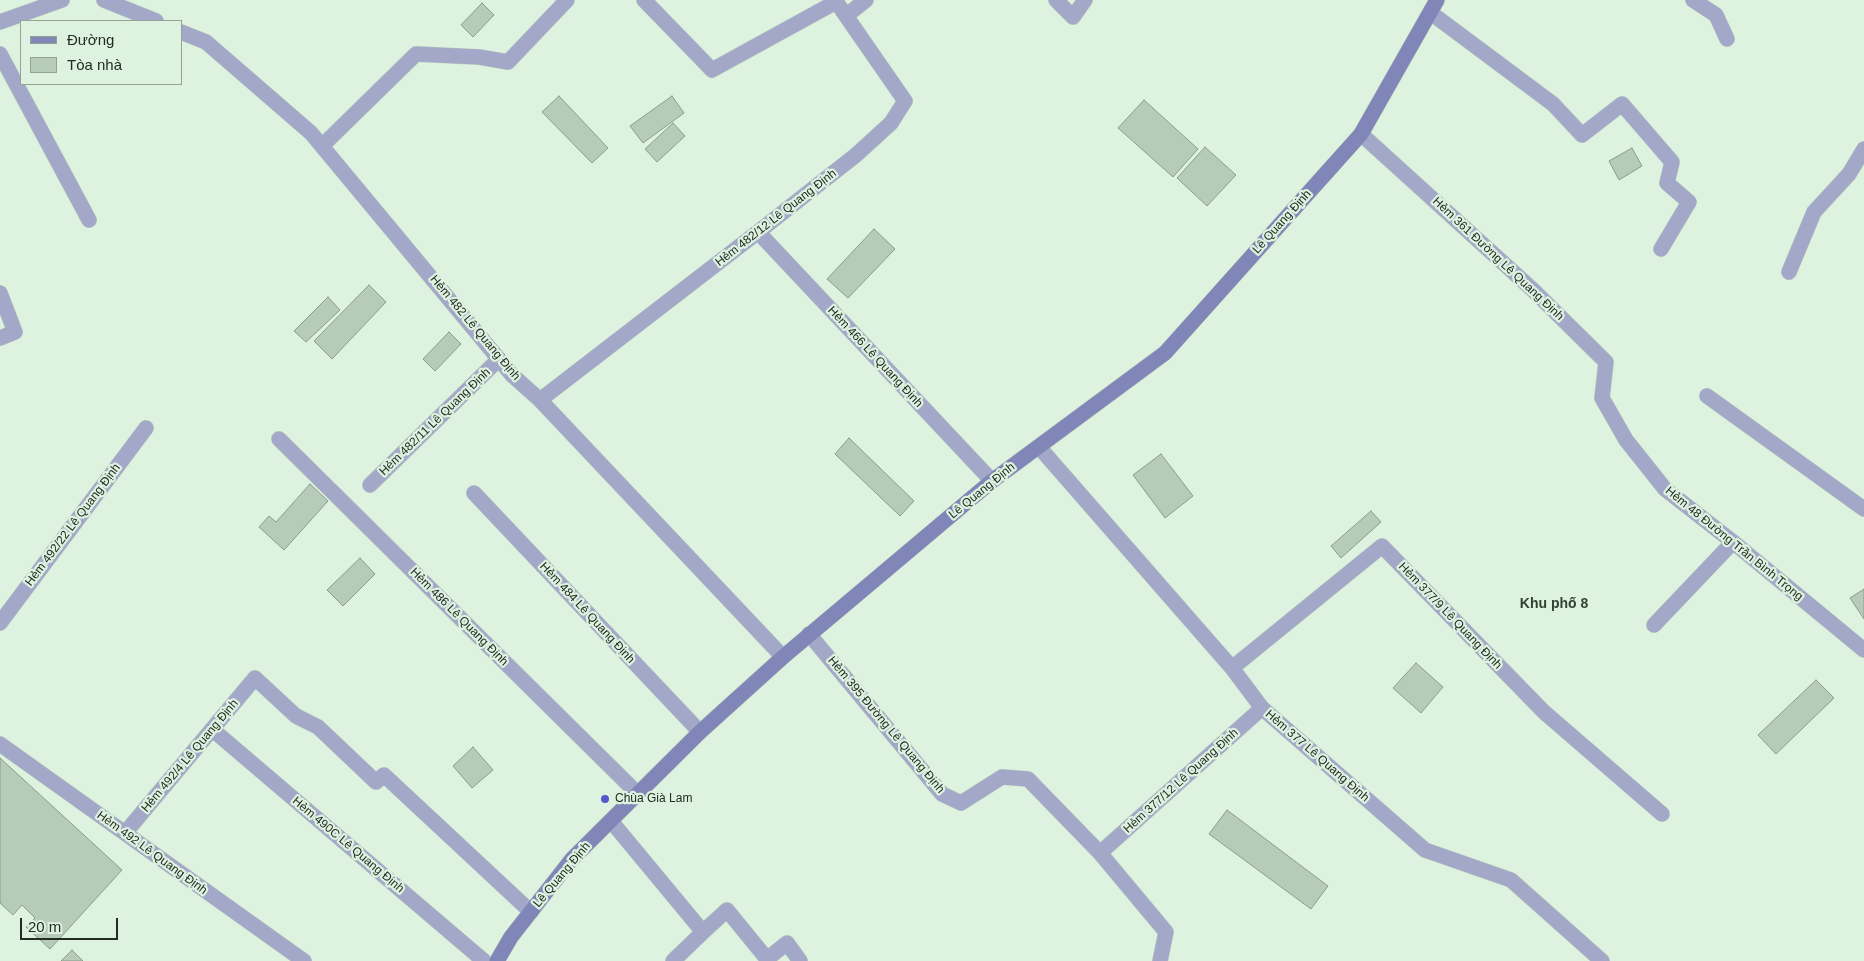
<!DOCTYPE html>
<meta charset="utf-8">
<style>
body{margin:0}
#map{position:relative;width:1864px;height:961px;overflow:hidden;background:#ddf2df;font-family:Arial,sans-serif}
canvas{display:block}
.legend{position:absolute;left:20px;top:20px;width:162px;height:65px;box-sizing:border-box;background:#ddf2df;border:1px solid #93a395;margin:0;padding:6px 9px;list-style:none;font-size:15px;color:#242c25}
.legend li{display:flex;align-items:center;gap:10px;height:25px}
.legend b{width:25px;border:1px solid #93a395}
.scale{position:absolute;left:20px;top:918px;width:98px;height:22px;box-sizing:border-box;border:2px solid #242c25;border-top:0;padding-left:6px;font-size:15px;line-height:18px;white-space:nowrap;color:#242c25;-webkit-text-stroke:4px #ddf2df;paint-order:stroke}
</style>
<div id="map">
<canvas width="1864" height="961"></canvas>
<ul class="legend">
<li><b style="height:6px;background:#8086b7"></b>Đường</li>
<li><b style="height:14px;background:#b7cbb9"></b>Tòa nhà</li>
</ul>
<div class="scale">20 m</div>
</div>
<script>
const ctx = document.querySelector('canvas').getContext('2d');
ctx.lineJoin = 'round';
function paint(path, color) { ctx.fillStyle = color; ctx.fill(path, 'evenodd'); }
const shape = rows => new Path2D(rows.map(r => 'M' + r).join(''));
function trace(path, color, width, dash) { ctx.strokeStyle = color; ctx.lineWidth = width; ctx.lineCap = dash ? 'butt' : 'round'; ctx.setLineDash(dash || []); ctx.stroke(path); }
function label(font, color, halo, rows, align = 'center') {
  ctx.font = font + ' Arial,sans-serif'; ctx.lineWidth = 4.5; ctx.setLineDash([]); ctx.textBaseline = 'middle'; ctx.strokeStyle = halo; ctx.fillStyle = color; for (const [text, x, y, turn = 0] of rows) {
    ctx.save(); ctx.translate(x, y); ctx.rotate((+turn || 0) * Math.PI / 180); ctx.textAlign = isNaN(turn) ? turn : align; if (halo) ctx.strokeText(text, 0, 0); ctx.fillText(text, 0, 0); ctx.restore();
  }
}
const building = shape([
 [482,3,494,15,473,37,461,25,482,3],
 [559,96,608,148,592,163,542,112,559,96],
 [672,96,684,113,643,143,630,126,672,96],
 [1144,100,1198,149,1173,177,1118,128,1144,100],
 [673,123,685,136,657,162,645,149,673,123],
 [1205,147,1236,175,1207,206,1177,178,1205,147],
 [1632,148,1642,166,1619,180,1609,161,1632,148],
 [874,229,895,249,848,298,827,279,874,229],
 [369,285,386,302,332,359,314,341,369,285],
 [328,297,340,310,306,342,294,331,328,297],
 [449,332,461,344,435,371,423,359,449,332],
 [849,438,914,501,900,516,835,454,849,438],
 [1161,454,1193,496,1165,518,1133,475,1161,454],
 [310,484,328,501,284,550,259,527,269,516,276,522,310,484],
 [1371,511,1381,522,1341,558,1331,546,1371,511],
 [360,558,375,574,343,606,327,590,360,558],
 [1864,589,1864,619,1850,598,1864,589],
 [1416,663,1443,687,1421,713,1393,688,1416,663],
 [1816,680,1834,698,1776,754,1758,735,1816,680],
 [473,747,493,770,472,788,453,766,473,747],
 [0,758,122,870,50,949,26,927,35,918,22,905,13,915,0,903,0,758],
 [1227,810,1328,886,1311,909,1209,834,1227,810],
 [72,950,83,961,61,961,72,950]
]);
paint(building, '#b7cbb9');
trace(building, '#8a9d8c', 1);
const lane = shape([
 [644,0,712,70,836,2],
 [1056,0,1073,17,1085,0],
 [1693,0,1716,15,1727,39],
 [1431,13,1553,104,1582,135,1622,104,1672,162,1667,183,1689,202,1661,249],
 [847,15,866,0],
 [0,54,89,220],
 [1361,134,1533,290,1606,362,1602,398,1626,440,1665,489,1733,542,1864,650],
 [322,146,416,54,479,57,508,62,567,0],
 [758,232,992,481],
 [1789,272,1814,212,1849,174,1864,149],
 [0,293,15,332,0,338],
 [1707,396,1864,509],
 [540,400,758,232,856,155,891,123,905,101,835,0],
 [279,439,638,794],
 [1039,447,1232,668,1262,708,1425,850,1511,880,1602,961],
 [370,485,499,359],
 [474,493,700,732],
 [0,623,146,428],
 [1654,625,1733,542],
 [809,634,942,794,961,803,1002,777,1028,779,1100,853,1166,932,1160,961],
 [1232,668,1382,546,1544,712,1662,814],
 [213,730,484,961],
 [0,744,304,961],
 [611,821,703,932,727,910,767,959,787,943,800,961],
 [125,833,255,678,296,716,318,727,376,782,384,775,531,912],
 [673,961,703,932]
]);
const street = shape([
 [104,0,156,21],
 [0,22,62,0],
 [181,32,206,42,311,133,512,375,540,400,783,657],
 [1100,853,1262,708]
]);
const secondary = shape([
 [497,961,511,937,572,859,700,732,783,657,992,481,1165,353,1361,134,1437,0]
]);
trace(lane, '#bccebe', 16);
trace(street, '#bccebe', 16);
trace(secondary, '#bccebe', 16);
trace(lane, '#a3a8c9', 15);
trace(street, '#a3a8c9', 15);
trace(secondary, '#8086b7', 15);
for (const [x, y, r, color] of [
 [605,799,5,"#5856ce"]
]) { const dot = new Path2D(); dot.arc(x, y, r, 0, 2 * Math.PI); ctx.fillStyle = color; ctx.fill(dot); trace(dot, '#ddf2df', 2); }
label('12px', '#242c25', '#ddf2df', [
 ["Hẻm 482/12 Lê Quang Định",776,218,-38],
 ["Lê Quang Định",1282,222,-48],
 ["Hẻm 361 Đường Lê Quang Định",1498,259,43],
 ["Hẻm 482 Lê Quang Định",475,328,50],
 ["Hẻm 466 Lê Quang Định",875,357,47],
 ["Hẻm 482/11 Lê Quang Định",435,422,-44],
 ["Lê Quang Định",982,491,-39],
 ["Hẻm 492/22 Lê Quang Định",73,525,-53],
 ["Hẻm 48 Đường Trần Bình Trọng",1734,544,39],
 ["Hẻm 484 Lê Quang Định",587,613,47],
 ["Hẻm 377/9 Lê Quang Định",1450,616,46],
 ["Hẻm 486 Lê Quang Định",459,617,45],
 ["Hẻm 395 Đường Lê Quang Định",886,725,50],
 ["Hẻm 492/4 Lê Quang Định",190,756,-50],
 ["Hẻm 377 Lê Quang Định",1317,756,41],
 ["Hẻm 377/12 Lê Quang Định",1181,781,-42],
 ["Hẻm 490C Lê Quang Định",348,845,40],
 ["Hẻm 492 Lê Quang Định",152,853,36],
 ["Lê Quang Định",562,875,-50]
]);
label('12px', '#242c25', '#ddf2df', [
 ["Chùa Già Lam",615,799]
], 'left');
label('bold 14px', '#314132', '#ddf2df', [
 ["Khu phố 8",1554,604]
]);
</script>
